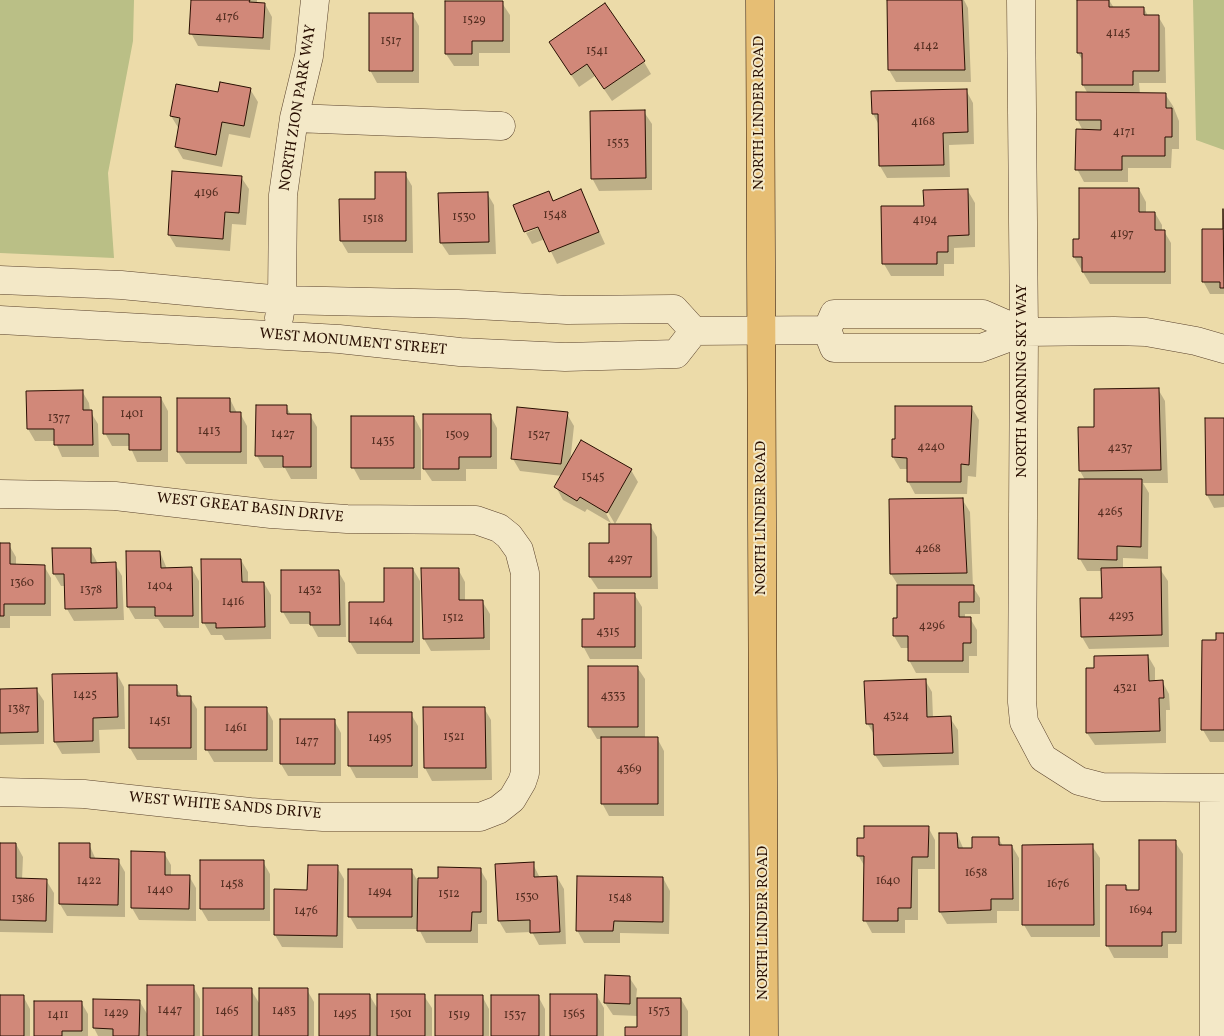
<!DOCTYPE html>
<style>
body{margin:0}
canvas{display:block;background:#ecdba9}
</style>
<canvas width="1224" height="1036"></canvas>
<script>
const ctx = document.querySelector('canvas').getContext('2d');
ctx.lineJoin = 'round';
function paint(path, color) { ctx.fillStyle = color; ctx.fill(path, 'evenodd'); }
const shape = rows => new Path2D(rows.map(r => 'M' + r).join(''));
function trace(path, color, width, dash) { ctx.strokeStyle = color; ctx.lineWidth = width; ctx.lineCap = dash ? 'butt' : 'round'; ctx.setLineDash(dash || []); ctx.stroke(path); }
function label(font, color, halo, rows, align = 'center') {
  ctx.font = font + ' Vollkorn,serif'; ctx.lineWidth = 4; ctx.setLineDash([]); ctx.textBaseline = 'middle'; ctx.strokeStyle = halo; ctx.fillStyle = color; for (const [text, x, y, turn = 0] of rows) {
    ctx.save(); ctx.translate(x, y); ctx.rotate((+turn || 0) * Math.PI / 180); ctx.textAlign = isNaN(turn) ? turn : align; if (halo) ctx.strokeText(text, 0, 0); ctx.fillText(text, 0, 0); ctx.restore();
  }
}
paint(shape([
 [0,0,134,0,133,41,108,173,114,258,0,253],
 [1193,0,1224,0,1224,150,1196,140]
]), '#babf86');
paint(shape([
 [193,0,257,0,257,4,265,4,272,17,270,50,198,46,191,33],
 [889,0,964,0,968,8,971,82,896,82,889,70],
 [1078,0,1109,0,1114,8,1144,8,1148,16,1158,16,1165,28,1166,83,1139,83,1140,94,1165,94,1173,106,1179,121,1179,149,1172,149,1171,168,1128,168,1128,182,1084,182,1077,169,1083,131,1077,119,1088,94,1083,85,1083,61,1078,53],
 [502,3,510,15,510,53,479,53,479,66,454,66,446,54],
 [412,14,419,26,419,83,377,83,370,70],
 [550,43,644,62,651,74,612,101,595,76,579,87],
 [177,85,219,93,250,89,258,102,250,138,229,134,222,167,183,159,176,147,179,129,171,116],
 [966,90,973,103,974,144,949,145,950,177,887,178,880,166,879,125,873,114],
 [644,112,652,124,652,190,599,191,592,178],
 [174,172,241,177,249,189,246,225,232,224,230,251,176,247,169,235],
 [405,174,412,186,413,253,348,253,341,241,377,200],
 [1139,189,1146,202,1146,213,1155,213,1162,225,1162,231,1164,231,1171,243,1171,284,1090,284,1074,257,1081,241],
 [581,191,605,244,557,264,545,239,532,244,526,233,545,225,548,192,554,202],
 [968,191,975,203,975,247,954,248,954,264,944,264,944,276,891,276,884,264,883,208,925,207],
 [487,193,494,205,496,254,449,255,441,243,440,195],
 [1203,230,1224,230,1224,294,1210,294,1203,281],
 [1158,389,1165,401,1168,483,1143,483,1149,493,1148,559,1123,558,1123,569,1160,569,1168,581,1169,647,1089,649,1082,637,1103,599,1103,571,1087,571,1080,559,1085,480,1080,471,1095,429],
 [82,391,89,403,90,411,98,424,99,457,62,457,55,441,35,441,28,429],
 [161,398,168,411,168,462,137,462,130,446,112,446,105,433],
 [230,399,237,413,240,413,247,426,247,464,186,464,178,452],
 [286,406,291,415,310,415,317,427,317,479,291,479,285,468,264,468,257,456],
 [972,408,979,420,976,477,968,476,967,494,915,494,908,481,908,469,900,469,893,457],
 [567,414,574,426,570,463,631,470,638,482,615,524,605,507,603,508,611,523,587,509,585,512,563,500,556,487,562,476,520,471,513,459],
 [490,415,497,428,497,469,466,469,466,481,432,481,424,469],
 [414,417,421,430,421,480,360,480,353,467],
 [1206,419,1224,419,1224,507,1214,508,1207,495],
 [962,499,970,512,973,587,980,598,980,614,965,614,965,618,970,618,977,630,977,656,969,656,969,673,916,673,909,660,909,648,901,648,894,636,898,619,898,585,891,574],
 [650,525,657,537,658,589,598,589,590,577,610,545],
 [0,545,9,545,16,557,16,566,44,566,51,578,51,616,10,616,10,628,0,628],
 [90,549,98,564,115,564,122,576,124,620,74,621,67,609,66,586,61,586,54,574],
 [160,552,167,569,192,569,199,581,199,628,164,628,158,619,135,619,128,607],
 [241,560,248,572,248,583,264,583,271,595,271,639,225,640,222,635,211,635,204,623],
 [413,569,420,581,420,654,357,654,350,642],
 [458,569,465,582,465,601,482,601,490,614,490,650,431,651,424,639],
 [338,571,345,583,346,637,318,637,311,624,290,624,283,612],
 [634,594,642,607,642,659,590,659,583,646,595,620],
 [1224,635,1224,742,1210,742,1203,730,1217,642],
 [1148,656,1155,668,1155,682,1162,681,1169,694,1170,710,1166,710,1166,743,1095,745,1087,733,1087,670],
 [589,667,637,667,645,679,645,738,657,738,664,751,664,816,609,816,602,803,602,739,597,739,590,727],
 [117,674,124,687,125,729,99,730,100,753,62,754,55,742],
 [925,680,932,692,933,718,950,718,958,730,959,765,883,767,875,755,875,736,867,723],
 [176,687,182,697,190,697,197,709,197,760,137,760,130,748],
 [36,689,44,701,44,744,0,745,0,690],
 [207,708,266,708,273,721,273,762,214,762,207,750],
 [424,708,484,708,491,720,492,780,432,781,425,768],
 [411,714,418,726,418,778,356,778,349,765],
 [281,720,334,720,341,733,341,776,288,776,281,764],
 [928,827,935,840,935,869,918,869,918,920,905,920,905,933,872,933,865,920,865,867,858,855],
 [940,834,957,834,964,850,974,850,998,838,1003,846,1012,846,1019,858,1019,911,997,911,997,923,947,924,940,912],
 [1175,842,1183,854,1182,944,1168,944,1168,958,1114,958,1107,945,1126,886,1129,891,1140,891],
 [0,844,16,844,23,857,22,880,46,880,54,893,53,933,0,932],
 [60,844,89,844,96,860,118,860,125,872,125,917,67,916,60,904],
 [1023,846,1092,846,1100,858,1100,937,1031,937,1024,925],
 [132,852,164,853,171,865,171,876,189,876,196,888,196,921,139,920,132,908],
 [263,862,270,874,270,921,208,921,201,909],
 [533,864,540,878,557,877,564,889,566,944,539,945,532,932,506,933,499,921],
 [337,867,344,879,343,948,282,947,275,935,309,891],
 [480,869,487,881,487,924,478,924,478,943,426,943,419,929,357,929,350,917,411,870,419,883],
 [663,878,670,891,669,934,620,933,620,943,584,943,577,930],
 [629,977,637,989,636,999,681,999,688,1011,688,1036,626,1036,638,1029,638,1016,613,1015,605,1003],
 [193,986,200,999,200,1036,149,1036,149,1031,146,1031,146,1036,98,1036,94,1028,140,1002,149,1017],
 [251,990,261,1006,307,990,314,1002,314,1036,204,1036],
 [0,996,23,996,30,1009,30,1036,0,1036],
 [370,996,379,1011,424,996,432,1008,432,1036,320,1036],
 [482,996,489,1009,489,1036,436,1036],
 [538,996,545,1009,545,1036,493,1036],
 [597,996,604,1008,604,1036,552,1036],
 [81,1002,88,1014,88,1036,36,1036]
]), '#0003');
const building = shape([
 [191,0,250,0,249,2,265,3,263,38,189,34,191,0],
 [887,0,962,0,965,70,888,70,887,0],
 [1077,0,1109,0,1109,7,1144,7,1144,15,1159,15,1159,71,1133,71,1133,85,1082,85,1082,53,1077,53,1077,0],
 [445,1,503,1,503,41,472,41,472,54,445,54,445,1],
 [605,3,645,61,604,89,587,64,571,75,549,42,605,3],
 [369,13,413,13,413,71,369,71,369,13],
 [220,82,251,88,244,126,222,122,216,155,175,147,180,118,170,116,176,84,218,92,220,82],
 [967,89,968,132,943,133,944,165,879,166,878,114,872,114,871,91,967,89],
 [1076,92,1166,93,1166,108,1172,108,1172,137,1165,137,1165,156,1122,156,1122,170,1075,170,1076,129,1101,130,1101,120,1076,120,1076,92],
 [645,110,646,178,591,179,590,111,645,110],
 [172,171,242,176,239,213,225,212,223,239,168,235,172,171],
 [375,172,406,172,406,241,340,241,339,199,375,199,375,172],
 [1079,188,1139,188,1139,212,1155,212,1155,230,1165,230,1165,272,1082,272,1082,257,1073,257,1073,239,1079,239,1079,188],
 [581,189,599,232,549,252,538,227,524,232,513,205,549,191,553,201,581,189],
 [968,189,969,235,948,236,948,252,937,252,937,264,882,264,881,206,924,206,923,190,968,189],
 [488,192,489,242,440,243,438,193,488,192],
 [1223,209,1224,288,1220,288,1220,282,1202,282,1202,229,1223,229,1223,209],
 [1159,388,1161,470,1079,471,1078,427,1094,427,1094,389,1159,388],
 [83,390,83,410,92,410,93,445,54,445,54,429,27,429,26,391,83,390],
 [103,397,161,397,161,450,129,450,129,434,103,434,103,397],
 [177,398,230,398,230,412,241,412,241,452,177,452,177,398],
 [256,405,287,405,287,414,311,414,311,467,283,467,283,456,255,456,256,405],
 [895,406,972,406,969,465,961,464,961,482,907,482,907,458,892,457,892,439,895,439,895,406],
 [517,407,568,412,561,464,511,459,517,407],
 [423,414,491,414,491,457,459,457,459,469,423,469,423,414],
 [351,416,414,416,414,468,351,468,351,416],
 [1205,418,1224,418,1224,495,1206,495,1205,418],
 [581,440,632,469,607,513,580,497,577,501,554,487,581,440],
 [1079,479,1142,479,1141,547,1117,546,1117,560,1078,559,1079,479],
 [963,498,967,573,890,574,889,499,963,498],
 [609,524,651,524,651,577,589,577,589,543,609,543,609,524],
 [0,543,10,543,10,564,45,565,45,604,4,604,4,616,0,616,0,543],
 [52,548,91,548,91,563,116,562,117,608,65,609,64,574,53,574,52,548],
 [126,551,160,551,161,568,192,567,193,616,155,616,155,607,127,607,126,551],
 [201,559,241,559,242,582,264,582,265,627,216,628,216,623,202,623,201,559],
 [1161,567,1162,635,1081,637,1080,598,1102,598,1101,568,1161,567],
 [384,568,413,568,413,642,349,642,349,602,384,602,384,568],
 [421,568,459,568,459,600,483,600,484,638,423,639,421,568],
 [281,570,339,570,340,625,310,625,310,612,281,612,281,570],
 [897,585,974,585,974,602,959,602,959,617,971,617,971,643,963,643,963,661,908,661,908,636,893,636,893,618,897,618,897,585],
 [594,593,635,593,635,647,582,647,582,619,594,619,594,593],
 [1216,633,1224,633,1224,730,1201,730,1202,640,1216,640,1216,633],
 [1148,655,1149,681,1163,680,1164,698,1159,698,1160,731,1086,733,1086,668,1094,668,1094,656,1148,655],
 [588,666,638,666,638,727,588,727,588,666],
 [117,673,118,717,93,718,93,741,54,742,52,674,117,673],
 [926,679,927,717,951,716,953,753,874,755,873,724,866,724,864,681,926,679],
 [129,685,177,685,177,696,191,696,191,748,129,748,129,685],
 [37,688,38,732,0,733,0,689,37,688],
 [205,707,267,707,267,750,205,750,205,707],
 [423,707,485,707,486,768,424,768,423,707],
 [348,712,412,712,412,766,348,766,348,712],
 [280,719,335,719,335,764,280,764,280,719],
 [601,737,658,737,658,804,601,804,601,737],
 [864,826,929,826,928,857,912,857,911,908,898,908,898,921,863,921,864,856,857,856,857,838,864,838,864,826],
 [939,833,957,833,958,848,972,848,972,837,999,837,999,845,1012,845,1013,899,991,899,991,910,939,912,939,833],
 [1139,840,1176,840,1176,932,1162,932,1162,946,1106,946,1106,885,1126,885,1126,890,1139,890,1139,840],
 [0,843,16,843,16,878,47,879,46,921,0,920,0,843],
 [59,843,90,843,90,858,119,859,118,905,59,904,59,843],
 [1093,844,1094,925,1022,925,1022,845,1093,844],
 [131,851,165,852,165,875,190,875,189,909,131,908,131,851],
 [200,860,264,860,264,909,200,909,200,860],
 [534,862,534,877,557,876,560,932,530,933,530,920,498,921,495,864,534,862],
 [308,865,338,865,337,936,274,935,274,889,307,890,308,865],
 [438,867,481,868,481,912,472,912,471,931,417,931,418,878,438,878,438,867],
 [348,869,412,869,412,917,348,917,348,869],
 [577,876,663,877,663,922,614,921,613,931,576,931,577,876],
 [605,975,630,976,630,1004,604,1003,605,975],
 [147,985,194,985,194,1036,147,1036,147,985],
 [203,988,252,988,252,1036,203,1036,203,988],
 [259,988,308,988,308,1036,259,1036,259,988],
 [319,994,370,994,370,1036,319,1036,319,994],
 [377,994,425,994,425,1036,377,1036,377,994],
 [550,994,597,994,597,1036,550,1036,550,994],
 [0,995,24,995,24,1036,0,1036,0,995],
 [435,995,483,995,483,1036,435,1036,435,995],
 [491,995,539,995,539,1036,491,1036,491,995],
 [637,998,681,998,681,1036,625,1036,625,1027,637,1027,637,998],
 [93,999,140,1000,139,1036,113,1036,113,1029,93,1028,93,999],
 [34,1001,82,1001,82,1031,62,1031,62,1036,34,1036,34,1001]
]);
paint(building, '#d18879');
trace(building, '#290f02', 1);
const minor = shape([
 [1021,0,1024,332,1022,702,1024,722,1043,758,1079,781,1102,787,1224,788],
 [294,118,501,126],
 [0,280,121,285,282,300,458,304,567,310,674,309,694,331,827,330],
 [279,318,282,300,283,195,294,118,309,56,315,0],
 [0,320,339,339,460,352,565,357,676,354,694,331],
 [1024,332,983,314,834,314,827,330,834,348,981,348,1024,332,1114,331,1146,332,1196,341,1224,349],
 [0,494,115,496,271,514,347,519,476,520,499,528,509,536,519,550,525,573,525,773,522,782,512,799,498,810,480,817,323,817,250,812,84,794,0,792],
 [1214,788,1214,1036]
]);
const major = shape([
 [760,0,764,1036]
]);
trace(minor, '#5a422c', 29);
trace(major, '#290f02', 29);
trace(minor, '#f3e8c7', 28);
trace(major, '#e6be74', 28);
label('12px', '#532d20', null, [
 ["4176",227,18],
 ["1529",474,21],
 ["4145",1118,34],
 ["1517",391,42],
 ["4142",926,47],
 ["1541",597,52],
 ["4168",923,123],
 ["4171",1124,133],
 ["1553",618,144],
 ["4196",206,194],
 ["1548",555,216],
 ["1530",464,218],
 ["1518",373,220],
 ["4194",925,221],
 ["4197",1122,235],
 ["1401",132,415],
 ["1377",59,419],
 ["1413",209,432],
 ["1427",283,435],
 ["1509",457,436],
 ["1527",539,436],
 ["1435",383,442],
 ["4240",931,448],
 ["4237",1120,449],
 ["1545",593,478],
 ["4265",1110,513],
 ["4268",928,550],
 ["4297",620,560],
 ["1360",22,584],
 ["1404",160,587],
 ["1378",91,591],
 ["1432",310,591],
 ["1416",233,603],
 ["4293",1121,617],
 ["1512",453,619],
 ["1464",381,622],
 ["4296",932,627],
 ["4315",608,633],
 ["4321",1125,689],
 ["1425",85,696],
 ["4333",613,697],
 ["1387",19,710],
 ["4324",896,717],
 ["1451",160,722],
 ["1461",236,729],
 ["1521",454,738],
 ["1495",380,739],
 ["1477",307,742],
 ["4369",629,770],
 ["1658",976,874],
 ["1422",89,882],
 ["1640",888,882],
 ["1458",232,885],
 ["1676",1058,885],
 ["1440",160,891],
 ["1494",380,893],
 ["1512",449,895],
 ["1530",527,898],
 ["1548",620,899],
 ["1386",23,900],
 ["1694",1141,911],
 ["1476",306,912],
 ["1447",170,1011],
 ["1465",227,1012],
 ["1483",284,1012],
 ["1573",659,1012],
 ["1429",116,1014],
 ["1495",345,1015],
 ["1501",401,1015],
 ["1565",574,1015],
 ["1411",58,1016],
 ["1519",459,1016],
 ["1537",515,1016]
]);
label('15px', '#290f02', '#f3e8c7', [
 ["NORTH ZION PARK WAY",299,108,-81],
 ["NORTH LINDER ROAD",760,113,-90],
 ["WEST MONUMENT STREET",353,343,5],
 ["NORTH MORNING SKY WAY",1023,381,-90],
 ["WEST GREAT BASIN DRIVE",250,509,6],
 ["NORTH LINDER ROAD",762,518,-90],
 ["WEST WHITE SANDS DRIVE",225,807,5],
 ["NORTH LINDER ROAD",764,923,-90]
]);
</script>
